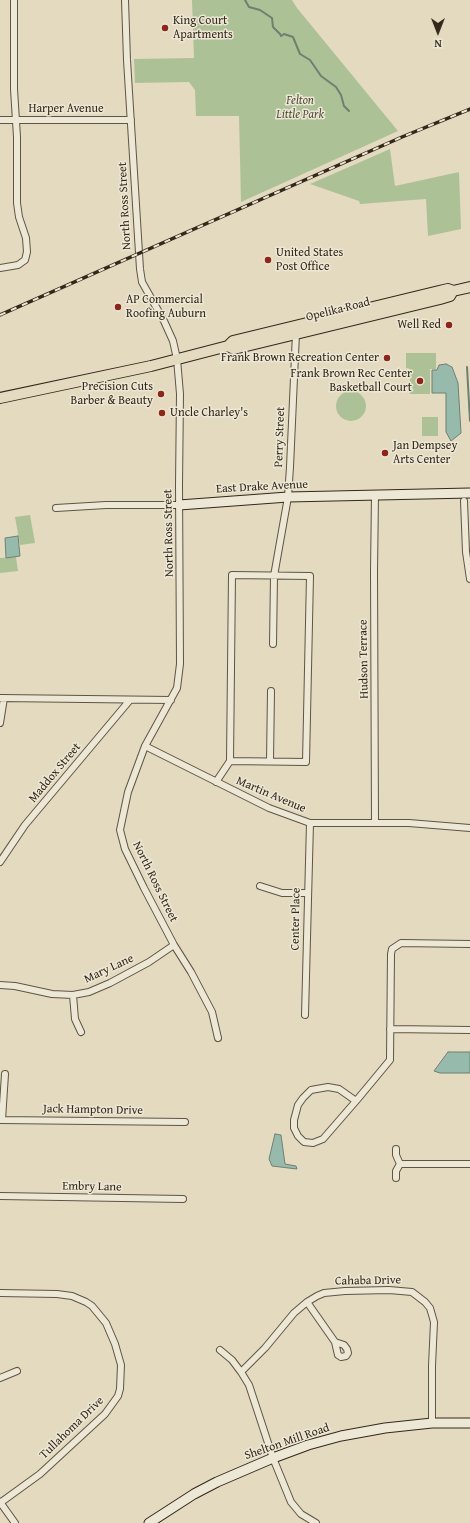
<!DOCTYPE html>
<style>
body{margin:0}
#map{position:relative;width:470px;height:1523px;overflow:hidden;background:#e3dac0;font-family:"Gentium Book Plus",serif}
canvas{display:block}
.north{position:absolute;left:418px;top:12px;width:40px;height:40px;-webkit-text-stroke:3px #ede7d6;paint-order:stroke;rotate:180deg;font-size:11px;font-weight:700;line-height:16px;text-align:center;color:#342819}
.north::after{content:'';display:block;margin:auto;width:14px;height:18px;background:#342819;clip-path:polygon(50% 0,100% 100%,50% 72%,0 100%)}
</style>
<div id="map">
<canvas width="470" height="1523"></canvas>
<div class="north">N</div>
</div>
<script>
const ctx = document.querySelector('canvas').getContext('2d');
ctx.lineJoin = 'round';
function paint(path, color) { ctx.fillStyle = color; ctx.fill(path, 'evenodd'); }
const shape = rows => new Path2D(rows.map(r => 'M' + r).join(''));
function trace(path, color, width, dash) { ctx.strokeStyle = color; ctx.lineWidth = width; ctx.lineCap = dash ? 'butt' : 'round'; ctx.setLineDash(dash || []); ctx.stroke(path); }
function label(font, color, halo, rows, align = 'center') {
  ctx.font = font + ' "Gentium Book Plus",serif'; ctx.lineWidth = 3; ctx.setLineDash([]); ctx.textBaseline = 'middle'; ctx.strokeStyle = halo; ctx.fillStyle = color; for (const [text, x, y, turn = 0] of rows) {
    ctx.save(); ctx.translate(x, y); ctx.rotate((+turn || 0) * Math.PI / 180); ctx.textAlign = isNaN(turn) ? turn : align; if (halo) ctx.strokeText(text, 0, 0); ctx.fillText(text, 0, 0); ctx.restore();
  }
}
paint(shape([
 [192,0,292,0,297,8,398,131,241,202,239,116,196,116,195,90,189,82,135,83,134,59,194,58],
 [390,149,395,186,459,172,461,229,428,236,426,199,360,204,359,201,310,184],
 [406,353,436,353,436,369,430,369,430,394,410,394,410,369,406,368],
 '336 406a15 15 0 1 1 30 0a15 15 0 1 1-30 0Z',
 [422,417,438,417,438,436,422,436],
 [30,515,35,543,20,545,15,517],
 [16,557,18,571,0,573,0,558]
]), '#adc197');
const water = shape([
 [446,364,452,367,458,383,461,433,451,441,446,432,446,393,432,393,432,370,437,370,439,365,446,364],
 [18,536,20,556,6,558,5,538,18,536],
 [448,1052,470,1052,470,1073,440,1073,434,1071,448,1052],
 [275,1134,281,1135,285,1164,296,1166,297,1169,272,1166,269,1159,275,1134]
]);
paint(water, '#96bbac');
trace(water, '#6f8071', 1);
trace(shape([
 [245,0,249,7,260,10,272,18,273,27,280,34,281,36,284,34,293,37,300,54,310,60,321,76,336,87,341,95,344,106,349,111],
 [467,367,470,421]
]), '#6f8071', 2);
const street = shape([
 [125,0,127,60,140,269,142,282,164,321,173,341,177,359,180,394,179,485,180,664,177,688,145,746,128,792,120,830,125,849,144,888,174,945,191,972,212,1012,218,1038],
 [0,120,131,120],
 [0,268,18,265,25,260,27,252,26,238,19,217,17,203,17,137,14,89,14,0],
 [464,501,466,552,470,579],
 [56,508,106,505,179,505],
 [232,575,310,576,306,762,230,761,232,575],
 [273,644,274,576,288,497,290,467,296,333],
 [0,698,171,700],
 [0,723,4,698],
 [145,746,269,808,310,823,409,823,470,828],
 [270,761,271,691],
 [216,782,230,761],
 [375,823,374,571,375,495],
 [0,862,25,825,130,700],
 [260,886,282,893,308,893],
 [0,985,15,986,52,994,73,995,89,992,110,983,149,962,174,945],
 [73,995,75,1019,81,1032],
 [305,1015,310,823],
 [390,1029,470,1030],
 [356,1101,339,1089,328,1087,311,1090,303,1098,298,1105,294,1120,294,1128,298,1136,304,1142,313,1143,323,1139,356,1101,390,1060,391,954,392,949,401,943,470,944],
 [0,1120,185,1122],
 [2,1120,5,1074],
 [396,1149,396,1155,400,1164,396,1171,396,1178],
 [400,1164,470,1164],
 [0,1196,183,1199],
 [0,1293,57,1294,72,1296,86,1302,92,1306,106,1323,115,1344,121,1365,120,1389,118,1396,105,1414,40,1474,0,1503],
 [307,1302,335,1342],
 [335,1342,344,1345,347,1349,348,1353,346,1356,341,1357,338,1355,335,1342],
 [220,1350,232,1360,241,1372,249,1385,273,1458,291,1502,301,1514,316,1523],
 [241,1372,265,1348,294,1313,307,1302,317,1296,324,1293,345,1291,389,1290,412,1292,425,1302,430,1308,434,1322,432,1366,432,1423],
 [0,1378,17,1371],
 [0,1502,15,1523]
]);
const secondary = shape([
 [179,505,288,497,470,493],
 [149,1523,194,1494,217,1482,273,1458,308,1445,341,1436,385,1428,432,1423,470,1423]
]);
const primary = shape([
 [228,346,234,349,296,334,440,299,450,296,453,291],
 [0,398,151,366,228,346,233,341,439,291,448,289,453,291,470,287]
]);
trace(street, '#605443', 8);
trace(secondary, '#342819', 11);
trace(primary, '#342819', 12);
trace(street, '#ede7d6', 6);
trace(secondary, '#ede7d6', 9);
trace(primary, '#e3dac0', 10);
const rail = shape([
 [0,315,402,137,470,109]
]);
trace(rail, '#342819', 3.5);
trace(rail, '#ede7d6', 2, [6]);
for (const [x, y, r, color] of [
 [165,28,4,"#8f2418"],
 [268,260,4,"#8f2418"],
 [118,307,4,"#8f2418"],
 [449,325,4,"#8f2418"],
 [387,358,4,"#8f2418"],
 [420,381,4,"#8f2418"],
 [161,394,4,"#8f2418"],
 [162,413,4,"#8f2418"],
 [385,453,4,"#8f2418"]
]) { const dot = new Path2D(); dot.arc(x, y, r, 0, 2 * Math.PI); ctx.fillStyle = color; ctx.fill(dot); trace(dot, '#ede7d6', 1.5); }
label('12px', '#342819', '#ede7d6', [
 ["King Court",173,21],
 ["Apartments",173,35],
 ["United States",276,253],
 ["Post Office",276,267],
 ["AP Commercial",126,300],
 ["Roofing Auburn",126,314],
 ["Well Red",441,325,"right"],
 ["Frank Brown Recreation Center",379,358,"right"],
 ["Frank Brown Rec Center",412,374,"right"],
 ["Basketball Court",412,388,"right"],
 ["Precision Cuts",153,387,"right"],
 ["Barber & Beauty",153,401,"right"],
 ["Uncle Charley's",170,413],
 ["Jan Dempsey",393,446],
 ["Arts Center",393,460]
], 'left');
label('italic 12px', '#524e38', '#ede7d6', [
 ["Felton",300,101],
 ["Little Park",300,115]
]);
label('12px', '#342819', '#ede7d6', [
 ["Harper Avenue",66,109],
 ["North Ross Street",125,206,-93],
 ["Opelika Road",338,310,-14],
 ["Perry Street",280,437,-88],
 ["East Drake Avenue",262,487,-3],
 ["North Ross Street",169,533,-91],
 ["Hudson Terrace",364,659,-91],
 ["Maddox Street",55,773,-50],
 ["Martin Avenue",271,795,23],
 ["North Ross Street",155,882,64],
 ["Center Place",296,919,-89],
 ["Mary Lane",109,969,-25],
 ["Jack Hampton Drive",93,1110,1],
 ["Embry Lane",92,1187,1],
 ["Cahaba Drive",368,1281,-1],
 ["Tullahoma Drive",72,1428,-44],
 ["Shelton Mill Road",287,1442,-19]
]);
</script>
